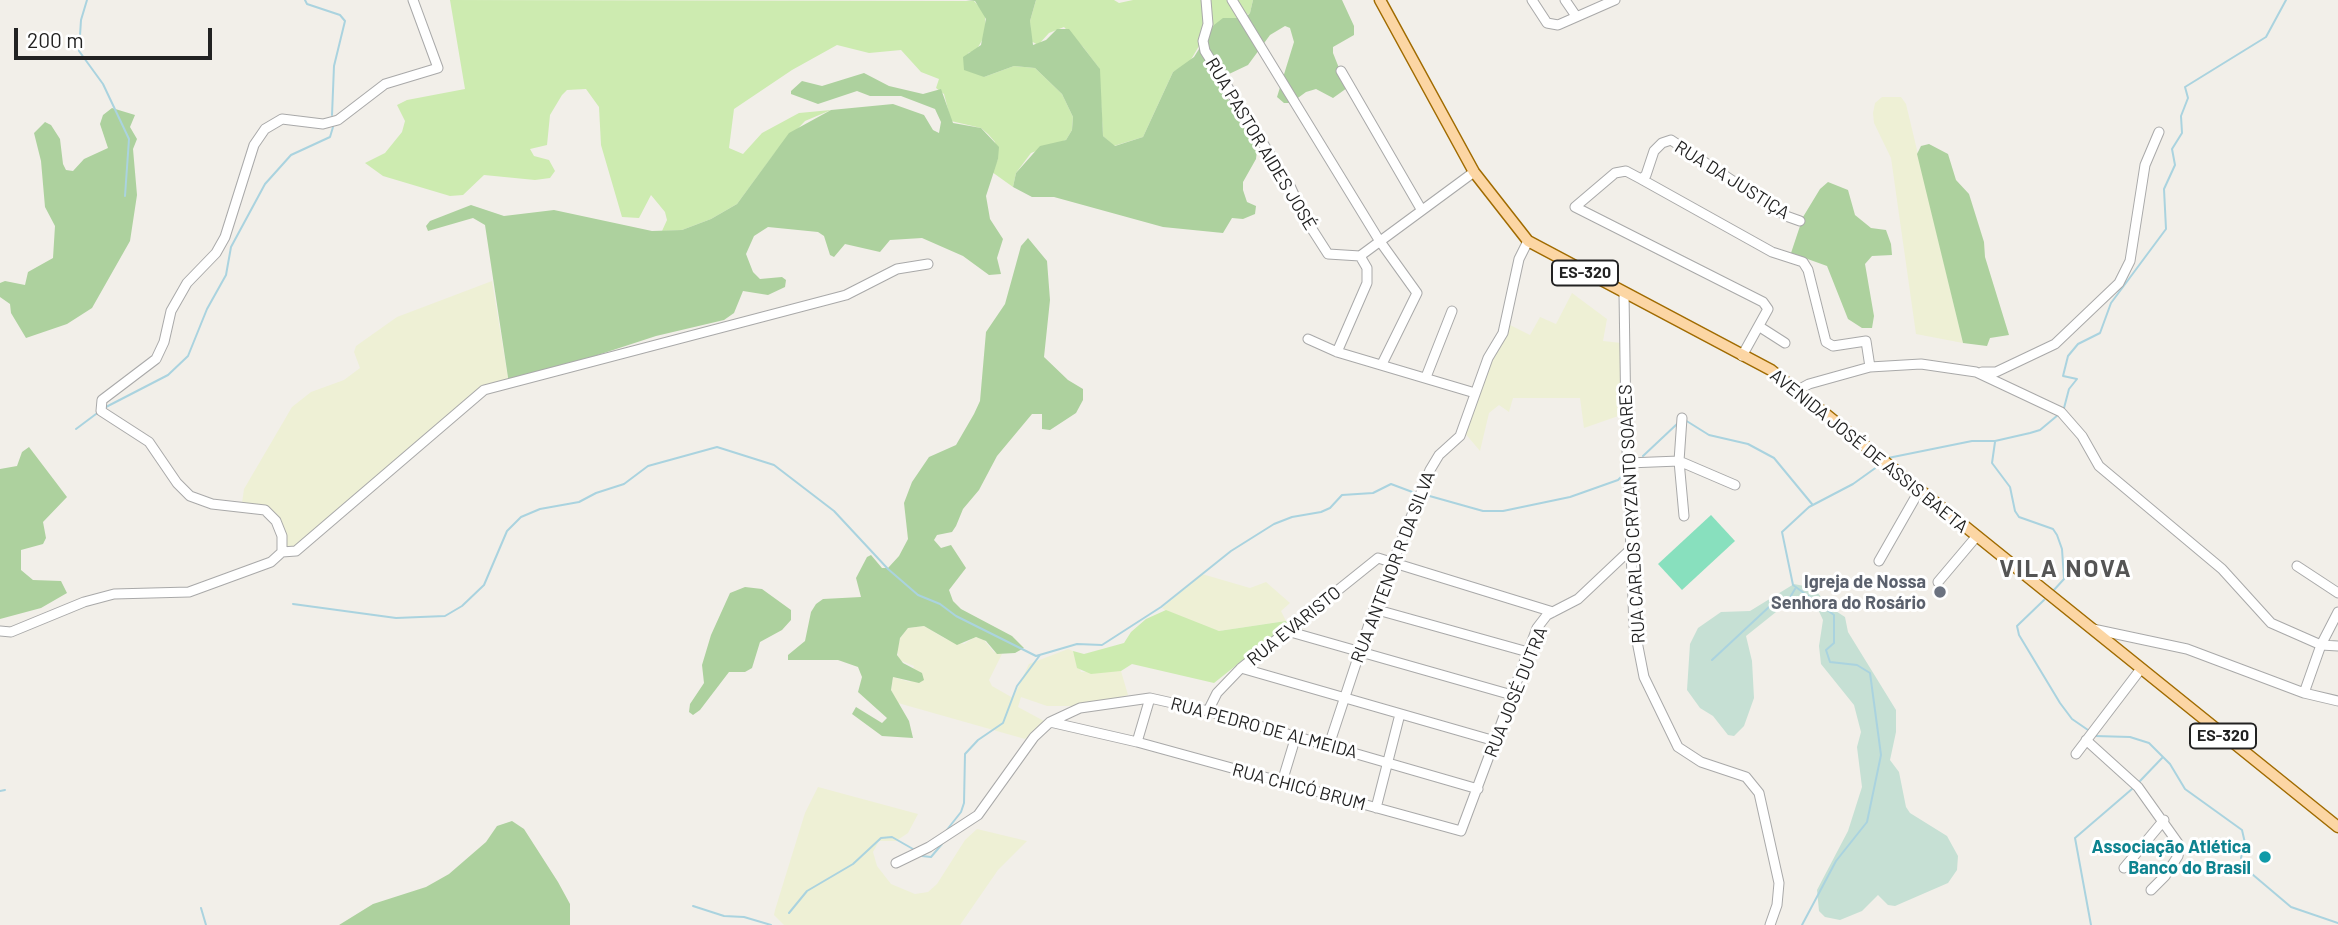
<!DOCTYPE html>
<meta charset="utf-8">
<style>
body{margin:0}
#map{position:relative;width:2338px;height:925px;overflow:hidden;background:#f2efe9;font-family:Barlow,sans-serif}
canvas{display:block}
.scale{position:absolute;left:14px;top:28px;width:198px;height:32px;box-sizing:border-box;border:4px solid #222;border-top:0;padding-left:9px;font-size:21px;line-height:24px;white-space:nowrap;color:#222;-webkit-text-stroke:5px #fff;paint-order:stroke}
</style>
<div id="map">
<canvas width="2338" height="925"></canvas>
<div class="scale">200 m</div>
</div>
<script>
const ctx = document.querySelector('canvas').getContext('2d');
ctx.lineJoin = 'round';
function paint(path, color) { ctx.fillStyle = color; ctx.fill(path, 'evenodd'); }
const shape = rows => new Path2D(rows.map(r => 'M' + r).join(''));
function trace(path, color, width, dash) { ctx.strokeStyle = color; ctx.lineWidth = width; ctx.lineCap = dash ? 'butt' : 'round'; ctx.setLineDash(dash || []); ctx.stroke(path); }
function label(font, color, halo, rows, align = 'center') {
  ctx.font = font + ' Barlow,sans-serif'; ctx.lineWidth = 6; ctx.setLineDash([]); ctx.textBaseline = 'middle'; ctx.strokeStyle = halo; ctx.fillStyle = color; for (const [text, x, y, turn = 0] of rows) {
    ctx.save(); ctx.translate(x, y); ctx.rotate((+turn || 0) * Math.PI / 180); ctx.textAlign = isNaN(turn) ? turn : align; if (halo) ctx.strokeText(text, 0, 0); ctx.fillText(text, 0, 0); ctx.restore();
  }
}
paint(shape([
 [1882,97,1901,97,1906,104,1963,343,1916,334,1891,158,1874,123,1873,113,1875,103],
 [492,281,509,384,488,391,295,548,287,549,276,523,267,513,242,503,244,489,292,407,311,392,344,380,360,368,354,352,356,346,397,317],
 [1572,293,1607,319,1603,341,1621,343,1624,414,1584,428,1580,398,1513,398,1509,412,1499,405,1489,413,1480,451,1464,432,1476,392,1508,324,1530,335,1540,317,1556,324],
 [1202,574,1250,588,1266,582,1290,603,1281,611,1286,621,1219,631,1172,615,1162,608],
 [924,626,946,639,964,644,975,637,983,639,994,652,1002,654,989,680,992,686,1013,698,1029,664,1068,649,1073,651,1081,672,1121,671,1128,695,1088,706,1047,706,1021,697,1018,707,1044,721,1025,739,898,703,891,690,893,677,910,682,914,666,899,660,897,650,900,638,908,628],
 [818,787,918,814,908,833,896,841,879,841,873,852,877,866,891,884,915,894,928,892,937,884,965,840,977,829,1027,841,998,870,960,925,784,925,774,915,775,910,805,813]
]), '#eef0d5');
paint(shape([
 [450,0,974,1,985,13,986,33,976,51,968,53,984,77,1014,66,1035,68,1062,94,1073,117,1072,130,1066,140,1031,153,1016,173,1013,187,992,172,998,159,995,142,988,134,981,128,951,121,944,94,936,88,939,79,921,72,901,50,869,53,837,45,792,70,734,109,729,148,743,154,762,133,799,113,831,110,805,121,774,154,737,204,711,219,682,230,662,231,667,220,665,212,651,195,639,218,622,217,601,145,599,107,586,89,567,90,562,95,550,115,547,145,530,149,534,156,549,160,555,171,550,178,535,180,484,175,463,195,450,196,383,176,365,163,385,153,402,132,405,121,397,105,407,100,465,89],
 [1036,0,1114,0,1119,3,1133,0,1253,0,1250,13,1199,46,1189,63,1173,72,1143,137,1114,146,1103,136,1099,68,1083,47,1064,27,1049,33,1038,45,1031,41,1030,21],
 [1166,610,1219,631,1286,621,1288,624,1214,683,1132,664,1121,671,1091,674,1077,668,1073,651,1084,654,1124,643,1131,632,1146,619]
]), '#cdebb0');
paint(shape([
 [966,0,1036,0,1030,21,1033,45,1046,40,1057,29,1069,29,1100,69,1103,136,1115,146,1143,137,1173,72,1194,57,1214,25,1223,18,1245,18,1250,13,1253,0,1342,0,1354,26,1354,35,1333,47,1333,53,1347,88,1333,98,1316,89,1306,92,1291,103,1284,103,1277,97,1294,42,1290,28,1285,26,1270,35,1248,65,1229,74,1225,84,1226,96,1258,142,1256,159,1243,182,1243,190,1247,202,1256,206,1255,214,1243,219,1232,218,1223,233,1163,227,1054,197,1032,197,1013,187,1016,173,1040,146,1066,140,1072,130,1073,117,1062,94,1035,68,1014,66,984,77,964,70,963,57,981,45,986,19,975,1],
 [864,73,889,86,923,94,941,89,953,123,981,128,999,147,998,159,986,196,990,219,1003,239,997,258,1001,274,989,275,963,256,922,238,890,240,880,252,845,244,834,257,830,255,824,236,818,232,768,227,754,236,746,254,753,272,760,279,782,277,786,280,785,287,768,295,743,291,734,313,724,320,656,336,509,384,485,225,473,218,428,231,426,226,430,221,471,205,504,216,554,210,652,231,682,230,711,219,737,204,789,133,831,110,893,104,924,115,933,130,939,133,941,122,935,109,901,96,870,96,857,91,818,104,791,94,791,91,802,81,822,86],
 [112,108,135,115,130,127,137,139,133,149,137,195,130,241,92,308,67,324,26,338,11,313,10,304,0,297,0,283,5,281,25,285,28,272,53,258,55,226,45,207,41,161,34,133,45,122,51,125,60,139,63,164,66,170,73,171,84,159,108,148,100,124,103,115],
 [1929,144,1948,154,1956,180,1969,194,1984,242,1985,257,2009,335,1990,338,1987,346,1963,343,1917,154,1921,146],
 [1828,182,1848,190,1855,215,1871,228,1886,230,1891,244,1892,255,1872,256,1865,264,1874,316,1872,328,1862,328,1848,319,1827,266,1791,253,1803,217,1820,189],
 [1028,238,1047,261,1050,300,1044,357,1068,380,1083,389,1083,400,1076,413,1050,430,1042,429,1042,414,1032,414,997,456,979,490,963,509,956,526,952,532,937,535,934,540,941,548,951,545,966,568,949,590,953,601,961,609,1012,636,1024,648,1015,653,997,654,986,641,976,637,957,645,924,626,908,628,900,638,897,655,903,663,922,673,924,680,919,683,893,677,891,690,909,721,913,738,882,736,852,714,856,707,882,723,887,718,858,692,862,677,858,667,838,660,788,660,788,655,805,641,811,612,816,604,823,599,861,597,856,578,867,557,871,555,882,568,888,568,899,556,908,539,904,503,912,482,929,457,956,445,974,414,980,401,986,332,1005,304,1021,246],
 [29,447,67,497,43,522,46,538,43,544,21,550,21,570,33,580,61,581,67,593,41,608,0,619,0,469,17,466,22,452],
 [745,587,762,589,791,610,791,620,782,630,760,642,752,668,745,672,729,672,700,710,693,715,689,712,690,704,704,683,702,665,711,635,730,593],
 [512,821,524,829,558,882,570,904,570,925,339,925,373,904,426,887,449,874,486,842,497,826]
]), '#add19e');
paint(shape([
 [1794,584,1814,588,1828,606,1845,617,1848,632,1896,710,1896,732,1890,760,1899,772,1906,807,1910,813,1947,836,1958,856,1957,870,1948,883,1895,906,1888,905,1878,895,1862,911,1840,920,1825,917,1819,911,1817,890,1848,831,1862,787,1857,747,1861,732,1854,705,1821,664,1819,646,1823,620,1817,607,1811,602,1795,602,1776,612,1746,636,1752,661,1754,698,1744,726,1734,736,1728,735,1713,716,1700,708,1687,690,1690,644,1698,628,1721,612,1750,611]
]), '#c6e0d4');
paint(shape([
 [1711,515,1735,541,1682,590,1658,564]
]), '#88e0be');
trace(shape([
 [87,0,81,20,79,51,103,84,129,139,125,196],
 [305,0,307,4,340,15,345,21,334,66,332,115],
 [106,407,168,375,188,356,207,309,226,275,231,247,265,184,291,155,330,137,333,127],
 [2064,408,2069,389,2077,379,2063,376,2068,356,2078,344,2100,333,2111,303,2166,229,2164,189,2175,165,2172,149,2182,133,2181,116,2188,98,2185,87,2266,37,2286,0],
 [1685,420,1709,435,1748,444,1774,458,1812,504],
 [76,429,96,414],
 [1995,442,1992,463,2010,487,2015,511,2019,517,2053,529,2057,535,2062,549,2064,579,2053,591],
 [1643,456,1677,424],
 [1888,458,1972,441,1995,441,2030,433,2040,430,2058,415],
 [1426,495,1483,511,1503,511,1570,497,1618,480,1625,473],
 [2044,600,2017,626,2019,635,2060,703,2072,719,2088,730],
 [293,604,396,618,445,616,462,606,484,585,507,531,521,517,540,509,579,502,596,493,624,484,648,466,717,447,774,465,834,511,888,569,918,595,940,604,956,616,1036,656,1077,644,1102,645,1161,607,1231,551,1274,524,1292,517,1321,512,1330,508,1342,495,1373,493,1391,484,1415,493],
 [1712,660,1770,606,1789,599,1795,589],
 [2095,736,2130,737,2149,743,2170,764,2185,789,2242,830,2245,843,2241,858,2252,874,2291,907,2338,923],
 [2140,781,2163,757],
 [0,791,5,790],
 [946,831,961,812,964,803,965,754,978,740,1003,723,1017,686,1040,655],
 [922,856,931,857,942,844],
 [693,906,724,916,744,917,771,925],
 [201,908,206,925],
 [789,913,807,891,853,864,881,838,892,837,913,849],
 [1802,925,1836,861,1867,822,1881,755,1870,673,1857,665,1830,662,1826,650,1834,643,1834,615,1793,585,1782,532,1809,507,1853,484,1881,464],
 [2091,925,2075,838,2132,789]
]), '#aad3df', 2);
const minor = shape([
 [1206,0,1208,24,1203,41,1205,51,1291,188,1303,215,1328,254,1360,256],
 [1232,0,1379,240,1417,293,1382,364],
 [1532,0,1547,23,1558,25,1615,0],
 [1565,0,1576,16],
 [1341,71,1421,209],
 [1641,179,1772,252,1803,262,1808,270,1826,342,1833,346,1866,341,1870,367],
 [1360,256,1474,172],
 [1624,293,1626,424,1634,626,1644,677,1678,747,1701,762,1746,777,1759,793,1779,883,1777,905,1770,925],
 [1760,327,1785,343],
 [1308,339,1337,352,1475,393],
 [1337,352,1367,283,1367,268,1360,256],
 [1742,356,1768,309,1763,302,1575,207,1615,173,1626,171,1641,179,1646,175,1654,151,1662,143,1671,140,1786,216,1800,221],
 [1982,372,1996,372,2055,344,2119,283,2130,261,2145,165,2159,132],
 [1426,377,1452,311],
 [1798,390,1809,384,1870,367,1921,364,1976,372,2061,412,2082,436,2099,466,2222,569,2271,623,2321,645,2338,646],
 [1682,418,1679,461,1684,516],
 [1628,463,1679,461,1735,485],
 [282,552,282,536,276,521,265,510,212,504,190,496,177,483,149,442,101,411,102,400,156,359,164,342,171,311,187,283,216,253,225,237,254,145,265,129,282,119,323,124,338,120,385,84,438,68,413,0],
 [1879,561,1919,491],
 [2297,566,2338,593],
 [1938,582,1976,537],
 [1374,609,1528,652],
 [2093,629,2187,649,2304,693,2338,701],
 [0,631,11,632,84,602,114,594,189,592,271,562,282,552,296,551,484,390,846,295,897,269,928,264],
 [1287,631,1512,695],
 [1241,668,1495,741],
 [2304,693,2321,645,2338,612],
 [1208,711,1217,693,1241,668,1378,558,1553,612],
 [1050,722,1137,742,1461,831,1537,628,1547,615,1578,599,1632,548],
 [2086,740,2138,787,2180,846,2178,856,2165,876,2151,890],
 [1137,742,1150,698],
 [1329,745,1374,609,1430,470,1439,455,1460,436,1488,358,1503,333,1519,259,1528,241],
 [2076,754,2140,670],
 [1282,782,1296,736],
 [1376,808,1400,714],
 [896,863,929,847,978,815,1034,737,1050,722,1080,708,1150,698,1208,711,1478,789],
 [2124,868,2164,820]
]);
const major = shape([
 [1380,0,1474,172,1528,241,1771,370,2338,827]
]);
trace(minor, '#a9a9a9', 11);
trace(major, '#a06b00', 13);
trace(minor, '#fff', 9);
trace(major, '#fcd6a4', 10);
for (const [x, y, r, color] of [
 [1940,592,7,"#6b7280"],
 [2265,857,7,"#0f9aa8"]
]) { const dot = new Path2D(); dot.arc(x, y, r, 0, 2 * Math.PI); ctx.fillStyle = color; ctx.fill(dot); trace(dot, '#fff', 2.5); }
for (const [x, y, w] of [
 [1585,273,66],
 [2223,736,66]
]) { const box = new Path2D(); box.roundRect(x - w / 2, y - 12.5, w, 25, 5); ctx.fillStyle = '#fff'; ctx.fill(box); trace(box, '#222', 2); }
label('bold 16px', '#222', null, [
 ["ES-320",1585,273],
 ["ES-320",2223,736]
]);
label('18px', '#222', '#fff', [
 ["RUA PASTOR AIDES JOSÉ",1261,144,59],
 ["RUA DA JUSTIÇA",1732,180,32],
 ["AVENIDA JOSÉ DE ASSIS BAETA",1869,451,39],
 ["RUA CARLOS CRYZANTO SOARES",1632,514,-93],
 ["RUA ANTENOR R DA SILVA",1393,567,-69],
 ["RUA EVARISTO",1294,626,-39],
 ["RUA JOSÉ DUTRA",1516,692,-68],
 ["RUA PEDRO DE ALMEIDA",1264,728,15],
 ["RUA CHICÓ BRUM",1299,787,15]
]);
label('bold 18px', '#5b616d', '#fff', [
 ["Igreja de Nossa",1926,582],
 ["Senhora do Rosário",1926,603]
], 'right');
label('bold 18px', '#0d838f', '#fff', [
 ["Associação Atlética",2251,847],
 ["Banco do Brasil",2251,868]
], 'right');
ctx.letterSpacing = '2px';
label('bold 24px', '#555', '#fff', [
 ["VILA NOVA",2066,569]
]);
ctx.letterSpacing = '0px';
</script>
